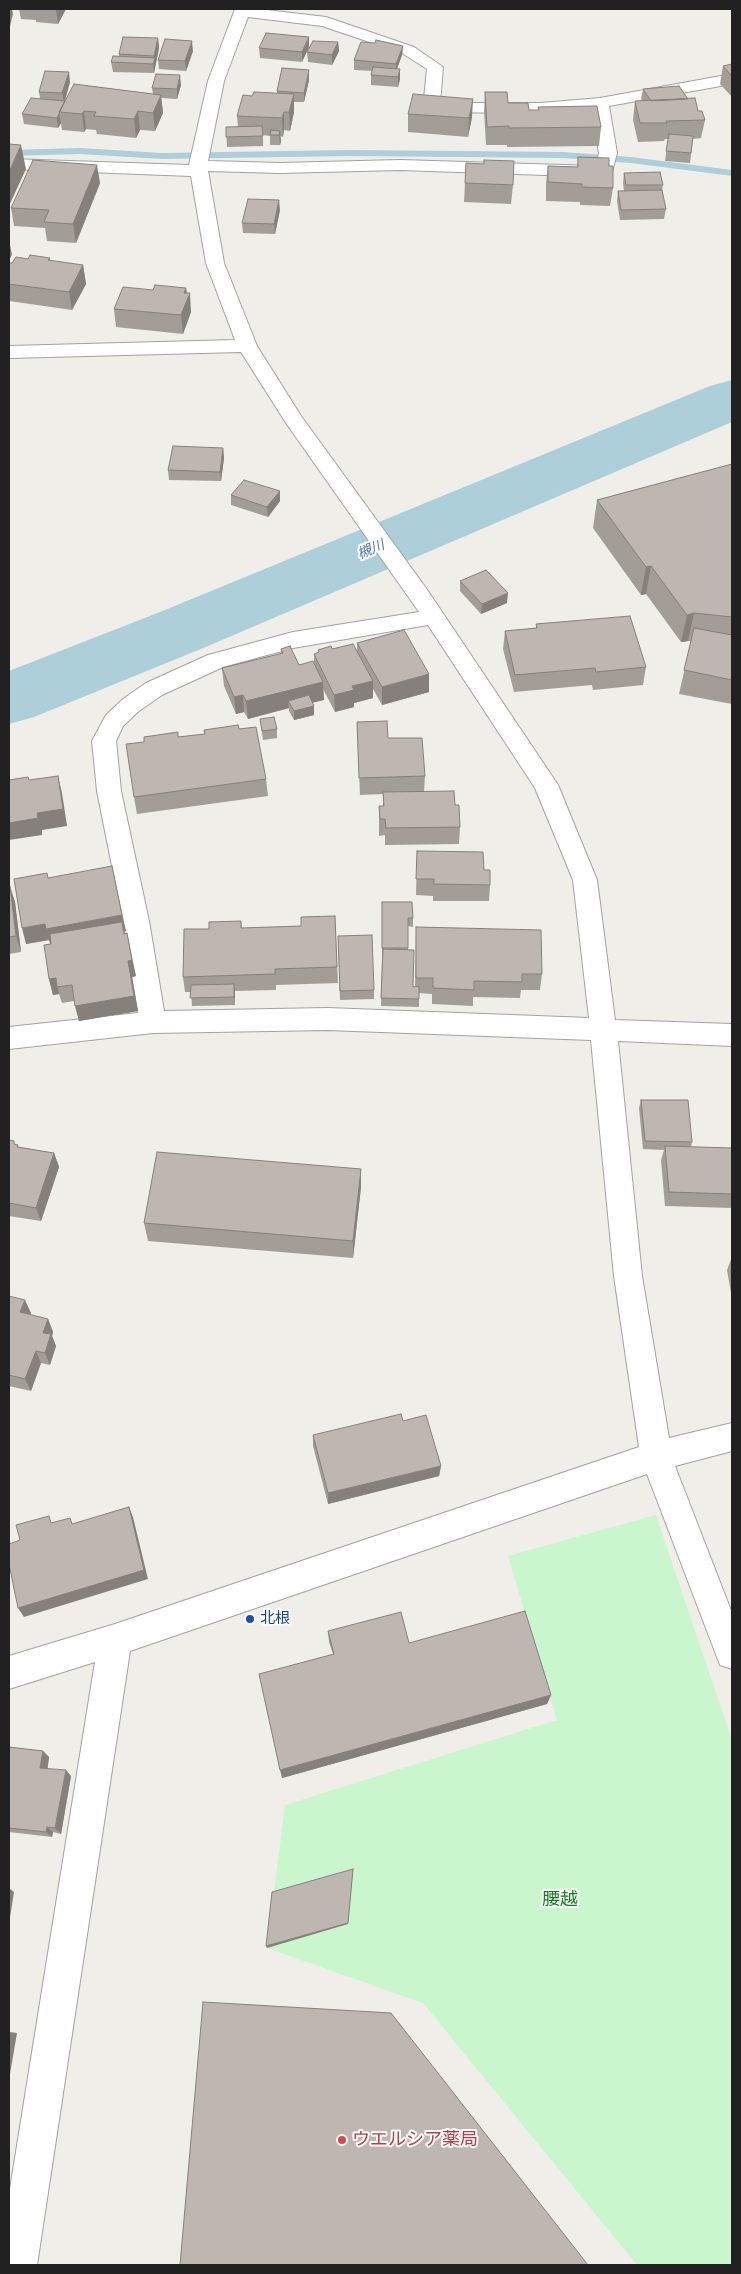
<!DOCTYPE html>
<meta charset="utf-8">
<style>
body{margin:0}
#map{position:relative;width:741px;height:2274px;overflow:hidden;background:#f0eee8;font-family:Helvetica,sans-serif}
canvas{display:block}
.frame{position:absolute;inset:0;border:10px solid #212121;pointer-events:none}
</style>
<div id="map">
<canvas width="741" height="2274"></canvas>
<div class="frame"></div>
</div>
<script>
const ctx = document.querySelector('canvas').getContext('2d');
ctx.lineJoin = 'round';
function paint(path, color) { ctx.fillStyle = color; ctx.fill(path, 'evenodd'); }
const shape = rows => new Path2D(rows.map(r => 'M' + r).join(''));
function trace(path, color, width, dash) { ctx.strokeStyle = color; ctx.lineWidth = width; ctx.lineCap = dash ? 'butt' : 'round'; ctx.setLineDash(dash || []); ctx.stroke(path); }
function label(font, color, halo, rows, align = 'center') {
  ctx.font = font + ' Helvetica,"Noto Sans JP",sans-serif'; ctx.lineWidth = 4; ctx.setLineDash([]); ctx.textBaseline = 'middle'; ctx.strokeStyle = halo; ctx.fillStyle = color; for (const [text, x, y, turn = 0] of rows) {
    ctx.save(); ctx.translate(x, y); ctx.rotate((+turn || 0) * Math.PI / 180); ctx.textAlign = isNaN(turn) ? turn : align; if (halo) ctx.strokeText(text, 0, 0); ctx.fillText(text, 0, 0); ctx.restore();
  }
}
paint(shape([
 [656,1515,732,1740,732,2265,637,2265,423,2003,267,1948,285,1805,557,1720,508,1556]
]), '#caf6ce');
paint(shape([
 [80,148,162,153,348,150,563,152,631,157,732,170,732,176,631,163,563,158,348,156,162,159,80,154,9,156,9,150,80,148]
]), '#accfda');
paint(shape([
 [732,380,732,422,208,646,34,717,9,724,9,671,160,612,710,386,732,380]
]), '#accfda');
const minor = shape([
 [235,9,258,9,326,17,414,47,443,67,440,103,541,103,600,98,732,74,732,84,609,106,617,153,612,172,609,176,603,177,400,170,280,173,208,171,224,263,257,346,301,416,426,588,558,785,597,880,615,1020,732,1024,732,1046,618,1041,642,1276,669,1438,732,1423,732,1451,675,1466,732,1613,732,1669,720,1665,647,1474,130,1651,37,2265,9,2265,9,2195,95,1662,9,1689,9,1656,115,1624,639,1447,614,1276,591,1040,328,1030,153,1033,9,1049,9,1027,138,1013,123,921,97,791,92,741,106,715,123,699,146,683,208,655,293,632,419,612,286,423,241,352,9,358,9,346,235,340,206,263,191,176,9,169,9,159,189,165,208,81,235,9],
 [248,17,322,26,402,53,427,69,423,108,425,112,541,113,592,109,599,153,596,166,400,160,280,163,208,161,224,81,248,17],
 [428,625,535,788,573,880,589,1018,328,1008,164,1011,149,921,121,791,116,741,123,726,139,711,162,695,223,667,293,648,428,625]
]);
trace(minor, '#a2a2a2', 2);
paint(minor, '#fff');
paint(shape([
 [19,9,66,9,58,24,36,22,36,20,21,19],
 [309,37,309,47,302,62,260,58,259,48],
 [158,38,159,48,154,73,113,72,111,62,119,56,119,54],
 [338,42,339,51,332,65,308,62,307,52],
 [403,46,402,55,397,69,400,69,400,79,398,87,371,85,371,75,372,71,354,70,354,60],
 [193,51,186,71,159,69,158,60],
 [732,64,732,97,720,84,723,66],
 [309,80,304,102,294,102,294,112,290,131,284,130,283,137,280,136,281,141,280,145,270,145,270,136,263,135,263,146,227,147,226,127,238,127,237,116,252,96,277,93,277,91],
 [70,82,65,101,153,94,152,88,181,85,177,99,161,98,163,113,155,131,140,130,136,138,97,134,96,130,86,129,84,132,62,130,61,123,58,128,24,124,22,114,40,98,39,92],
 [643,89,688,99,698,111,705,120,701,138,693,139,690,163,665,161,668,139,665,139,664,141,638,142,633,120,635,101,643,101,641,99],
 [485,92,508,103,529,110,538,110,538,107,601,127,599,146,507,147,507,145,486,145,484,111],
 [408,114,472,117,468,137,408,132],
 [578,157,609,166,613,188,610,206,580,205,580,202,546,201,546,184,548,166,577,167],
 [466,163,513,185,511,204,464,202],
 [624,173,663,185,662,190,666,209,664,219,620,220,617,201,618,191,624,191,623,183],
 [100,183,76,243,47,241,45,228,14,226,11,208],
 [280,210,275,234,243,233,242,223],
 [50,258,50,261,83,265,86,284,72,310,9,301,9,263,12,263,28,259],
 [186,288,191,312,183,334,116,327,114,309,153,290],
 [223,448,224,458,221,481,169,480,168,470],
 [732,464,732,704,679,694,691,641,688,641,681,642,646,594,641,595,593,528,597,500],
 [280,491,280,501,268,517,231,505,231,495],
 [460,581,507,603,481,614,460,591],
 [536,624,646,667,643,685,593,690,592,685,514,692,503,649,505,631,536,628],
 [357,643,429,692,382,705,373,689,373,698,354,703,354,707,335,712,323,689,324,700,312,702,314,706,314,715,294,720,289,711,289,708,248,719,244,712,236,714,224,686,222,668,281,654,281,649,299,665,314,663,314,654,318,653,318,650,332,649,357,651],
 [260,719,277,729,277,738,263,740],
 [357,722,388,738,425,776,424,792,455,805,460,827,459,844,385,845,385,835,379,836,379,806,383,806,383,794,360,795],
 [239,729,266,779,268,796,137,814,134,797,178,737,204,734,204,730],
 [417,851,484,870,490,885,489,901,433,901,433,896,416,895],
 [48,878,126,931,124,932,124,934,136,976,132,977,138,1011,79,1021,74,1001,62,1003,59,994,53,995,49,979,50,944,49,940,26,944],
 [9,886,15,902,21,952,9,954],
 [382,902,413,918,413,927,408,926,408,950,413,987,415,987,416,927,542,974,540,990,521,990,520,998,473,997,473,1006,432,1004,432,994,419,993,419,1007,381,1006,382,957],
 [335,916,338,983,276,985,276,990,234,991,235,1005,192,1006,191,992,185,992,183,977,209,929,241,921,242,928,301,926],
 [338,936,374,990,374,999,340,1000],
 [641,1100,692,1142,691,1147,732,1148,732,1208,665,1206,661,1160,664,1150,643,1149,639,1108],
 [9,1140,19,1147,54,1153,59,1167,41,1221,9,1216],
 [361,1169,361,1187,353,1258,148,1241,144,1223],
 [732,1257,732,1299,727,1270],
 [9,1296,31,1313,30,1315,48,1319,53,1332,52,1336,56,1346,50,1365,41,1363,31,1391,9,1386],
 [313,1435,441,1466,439,1476,328,1504,313,1446],
 [328,1631,409,1643,551,1695,547,1704,282,1778,333,1654,329,1642],
 [9,1747,43,1751,49,1757,47,1768,71,1776,61,1834,53,1832,52,1837,9,1832]
]), '#a39d98');
paint(shape([
 [10,9,12,9,13,14,9,30,9,14],
 [56,9,66,9,58,24],
 [309,37,309,47,302,62,302,52],
 [158,38,159,48,154,73,153,64,154,60,154,56],
 [192,41,193,51,186,71,185,61],
 [338,42,339,51,332,65,332,55],
 [403,46,402,55,395,74,396,64],
 [400,69,400,79,398,87,398,77],
 [309,70,309,80,304,102,304,93],
 [69,72,70,82,64,103,62,93],
 [180,75,181,85,177,99,177,89],
 [294,94,294,112,290,131,289,112],
 [161,95,163,113,155,131,153,113],
 [473,99,472,117,468,137,469,118],
 [84,111,86,129,84,132,82,114],
 [138,111,140,130,136,138,134,119],
 [284,112,284,130,283,137,282,118],
 [59,113,61,123,58,128,57,118],
 [280,131,281,141,280,145,279,135],
 [21,145,26,169,9,206,9,172],
 [97,165,100,183,76,243,73,224],
 [279,200,280,210,275,234,274,224],
 [10,245,12,255,9,260,9,246],
 [83,265,86,284,72,310,69,292],
 [186,288,187,299,190,293,191,312,183,334,181,315,184,293],
 [223,448,224,458,221,481,220,472],
 [280,491,280,501,268,517,267,507],
 [651,566,646,594,641,595,646,567],
 [508,593,507,603,481,614,482,604],
 [694,613,688,641,681,642,687,615],
 [429,674,429,692,382,705,382,687],
 [373,681,373,698,354,703,354,707,335,712,334,695,352,686],
 [323,682,324,700,292,708,288,701,289,708,248,719,246,701],
 [243,695,244,712,236,714,234,697],
 [314,706,314,715,294,720,294,711],
 [58,776,62,793,67,826,42,830,42,835,9,840,9,823,37,813],
 [112,866,126,931,51,945,49,940,26,944,22,928],
 [10,886,15,902,21,952,16,936],
 [127,933,136,976,132,977,138,1011,79,1021,75,1006,128,961],
 [56,978,59,994,53,995,49,979],
 [234,984,235,992,235,1005,234,997],
 [54,1153,59,1167,41,1221,36,1208],
 [361,1169,361,1187,353,1258,353,1241],
 [25,1300,31,1313,26,1325,20,1312],
 [48,1319,53,1332,52,1336,56,1346,50,1365,45,1353,43,1333],
 [36,1351,41,1363,31,1391,25,1379],
 [441,1466,439,1476,328,1504,328,1493],
 [129,1507,133,1517,148,1579,24,1617,18,1608],
 [551,1695,547,1704,282,1778,280,1770],
 [43,1751,49,1757,47,1774,40,1768],
 [66,1770,71,1776,61,1834,55,1828],
 [47,1827,53,1832,52,1837,46,1832],
 [353,1869,348,1924,267,1948,266,1946],
 [9,1888,14,1892,9,1924],
 [9,2032,17,2033,9,2080]
]), '#85807c');
const building = shape([
 [266,33,309,37,302,52,259,48,266,33],
 [123,37,158,38,154,56,119,54,123,37],
 [165,39,192,41,185,61,158,60,165,39],
 [376,40,403,46,396,64,354,60,361,42,375,43,376,40],
 [313,41,338,42,332,55,307,52,313,41],
 [113,56,155,58,153,64,111,62,113,56],
 [732,64,732,76,723,66,732,64],
 [373,67,400,69,398,77,371,75,373,67],
 [282,68,309,70,304,93,277,91,282,68],
 [45,71,69,72,62,93,39,92,45,71],
 [156,74,180,75,177,89,152,88,156,74],
 [74,84,161,95,153,113,138,111,134,119,94,116,96,112,84,111,82,114,59,112,74,84],
 [679,86,688,99,651,101,643,89,679,86],
 [254,92,294,94,289,112,284,112,282,118,237,116,243,95,252,96,254,92],
 [485,92,507,92,508,103,528,103,529,110,539,110,538,107,597,106,601,127,509,128,509,126,487,127,485,92],
 [413,94,473,99,469,118,408,114,413,94],
 [31,98,65,101,57,118,22,114,31,98],
 [695,98,698,111,702,111,705,120,666,121,667,123,640,123,635,101,695,98],
 [262,126,263,136,226,137,226,127,262,126],
 [271,130,280,131,279,135,270,135,271,130],
 [669,134,693,136,691,153,666,151,669,134],
 [9,144,21,145,9,172,9,144],
 [578,157,609,158,609,166,613,166,613,188,582,187,582,184,548,182,548,166,578,167,578,157],
 [33,160,97,165,73,224,44,222,49,210,11,208,33,160],
 [484,160,514,161,513,185,465,183,466,163,484,164,484,160],
 [660,172,663,185,626,185,624,173,660,172],
 [662,190,666,209,621,210,618,191,662,190],
 [248,199,279,200,274,224,242,223,248,199],
 [30,255,50,258,48,260,83,265,69,292,9,284,9,263,12,263,16,257,28,259,30,255],
 [155,285,186,288,184,293,190,293,181,315,114,309,123,287,153,290,155,285],
 [173,446,223,448,220,472,168,470,173,446],
 [732,464,732,617,694,613,687,615,651,566,646,567,597,500,732,464],
 [244,480,280,491,267,507,231,495,244,480],
 [486,570,508,593,482,604,460,581,486,570],
 [630,616,646,667,596,672,595,668,515,675,505,631,537,628,536,624,630,616],
 [694,628,732,635,732,680,684,670,694,628],
 [404,630,429,674,382,687,357,643,404,630],
 [353,644,373,681,352,686,354,690,334,695,314,654,319,652,318,650,331,646,332,649,353,644],
 [290,646,299,665,313,661,323,682,246,701,243,695,234,697,222,668,283,653,281,649,290,646],
 [309,695,314,706,294,711,288,701,309,695],
 [274,717,277,729,262,731,260,719,274,717],
 [387,721,388,738,422,738,425,776,359,778,357,722,387,721],
 [238,725,239,729,256,727,266,779,134,797,126,744,144,742,144,737,178,732,178,737,205,734,204,730,238,725],
 [58,776,63,809,37,813,38,818,9,823,9,780,28,777,29,780,58,776],
 [454,791,455,805,459,805,460,827,386,828,385,819,380,819,379,806,384,806,383,792,454,791],
 [417,851,483,852,484,870,490,870,490,885,434,884,434,879,416,879,417,851],
 [112,866,122,915,46,929,45,924,22,928,14,879,47,873,48,878,112,866],
 [9,886,10,886,16,936,9,937,9,886],
 [382,902,412,902,413,918,408,918,408,948,382,948,382,902],
 [335,916,337,967,275,969,275,974,183,977,184,929,209,929,209,922,241,921,241,928,301,926,301,917,335,916],
 [122,922,124,934,127,933,132,960,128,961,134,996,75,1006,72,985,57,987,56,978,49,979,44,945,51,944,50,934,122,922],
 [416,927,541,930,542,974,522,974,522,982,474,981,474,990,433,988,433,978,416,978,416,927],
 [372,935,374,990,340,991,338,936,372,935],
 [383,949,414,950,413,987,419,986,419,999,381,998,383,949],
 [234,984,234,997,190,998,191,985,234,984],
 [641,1100,688,1100,692,1142,645,1141,641,1100],
 [9,1140,14,1141,14,1144,18,1145,17,1147,54,1153,36,1208,9,1203,9,1140],
 [665,1146,732,1148,732,1194,669,1192,665,1146],
 [157,1152,361,1169,353,1241,144,1223,157,1152],
 [9,1296,25,1300,20,1312,48,1319,43,1333,51,1334,45,1353,36,1351,25,1379,9,1375,9,1296],
 [401,1414,403,1421,426,1415,441,1466,328,1493,313,1435,401,1414],
 [129,1507,144,1570,18,1608,9,1564,9,1544,20,1540,16,1525,49,1516,51,1523,70,1518,72,1524,129,1507],
 [525,1611,551,1695,280,1770,259,1674,334,1654,328,1631,401,1612,409,1643,525,1611],
 [9,1747,43,1751,40,1768,66,1770,55,1828,47,1827,46,1832,9,1828,9,1747],
 [353,1869,348,1923,266,1946,272,1892,353,1869],
 [203,2002,391,2013,588,2265,180,2265,203,2002]
]);
paint(building, '#beb7b1');
trace(building, '#85807c', 1);
for (const [x, y, r, color] of [
 [250,1619,5,"#1a4fb4"],
 [342,2140,5,"#e0444e"]
]) { const dot = new Path2D(); dot.arc(x, y, r, 0, 2 * Math.PI); ctx.fillStyle = color; ctx.fill(dot); trace(dot, '#fff', 2); }
label('italic 14px', '#5178a2', '#fff', [
 ["槻川",371,550,-23]
]);
label('15px', '#164399', '#fff', [
 ["北根",260,1619]
], 'left');
label('18px', '#15791f', '#fff', [
 ["腰越",560,1900]
]);
label('18px', '#be3a42', '#fff', [
 ["ウエルシア薬局",352,2140]
], 'left');
</script>
